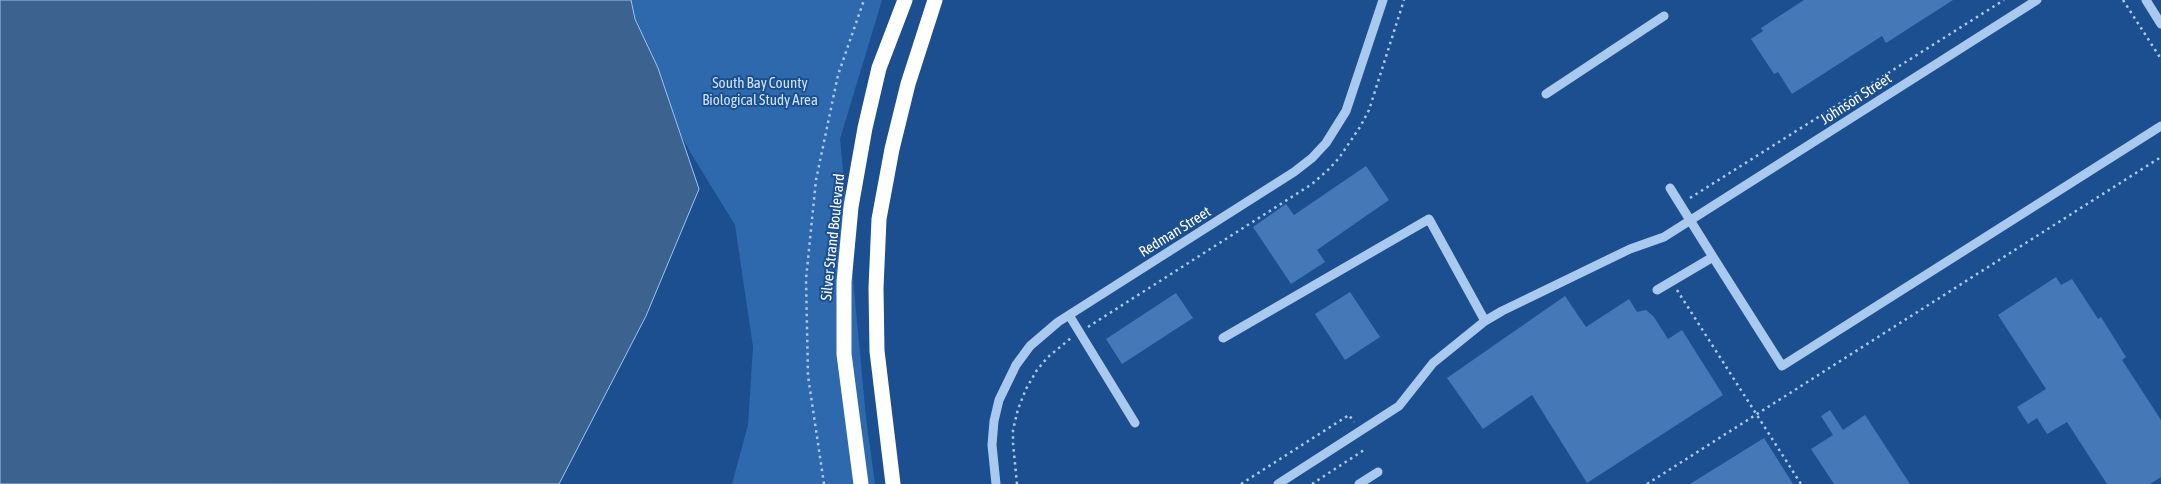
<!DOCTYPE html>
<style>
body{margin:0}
canvas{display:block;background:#1b4f8f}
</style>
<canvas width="2161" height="484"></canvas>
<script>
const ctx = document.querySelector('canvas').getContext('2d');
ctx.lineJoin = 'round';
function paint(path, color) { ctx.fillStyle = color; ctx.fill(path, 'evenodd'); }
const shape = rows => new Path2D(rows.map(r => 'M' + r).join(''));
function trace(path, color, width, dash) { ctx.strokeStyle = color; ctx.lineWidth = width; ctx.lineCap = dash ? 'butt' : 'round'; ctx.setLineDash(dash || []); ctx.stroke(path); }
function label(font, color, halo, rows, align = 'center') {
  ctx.font = font + ' "Asap Condensed",sans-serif'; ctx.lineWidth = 4; ctx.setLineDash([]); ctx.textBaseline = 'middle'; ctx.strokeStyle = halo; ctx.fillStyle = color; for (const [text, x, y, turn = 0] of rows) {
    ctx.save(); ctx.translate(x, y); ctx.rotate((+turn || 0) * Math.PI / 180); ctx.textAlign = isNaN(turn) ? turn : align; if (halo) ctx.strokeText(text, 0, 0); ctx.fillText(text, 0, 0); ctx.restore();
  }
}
paint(shape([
 [620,0,882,0,840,139,866,418,875,484,732,484,748,425,753,347,735,225,692,155,639,60]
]), '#2e69ad');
const water = shape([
 [0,0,631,0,635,19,658,68,699,189,646,316,559,484,0,484,0,0]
]);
paint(water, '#3c6290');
trace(water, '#9cc4f0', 1);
paint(shape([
 [1804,0,1953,0,1886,43,1882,36,1792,94,1778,72,1774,74,1751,39,1763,31,1761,28],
 [1366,166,1389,200,1317,250,1325,262,1291,284,1253,227,1286,204,1294,215],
 [2056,277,2061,285,2072,279,2098,319,2101,317,2126,357,2122,360,2161,420,2161,477,2150,484,2107,484,2067,422,2047,434,2037,418,2028,424,2017,407,2046,389,1998,315],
 [1350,292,1380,337,1345,360,1315,314],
 [1176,293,1193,318,1122,364,1106,339],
 [1565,296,1586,327,1629,299,1637,312,1646,310,1654,317,1668,339,1682,330,1723,395,1587,483,1532,395,1483,429,1447,378],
 [1830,410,1843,430,1865,415,1910,484,1834,484,1811,449,1833,435,1821,416],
 [1764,438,1793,484,1690,484]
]), '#4478b7');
trace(shape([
 [2123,0,2161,59],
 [1690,198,2004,0],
 [1677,290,1801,484],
 [1088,327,1312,184,1329,169,1339,158,1360,127,1369,110,1404,0],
 [824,484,808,376,806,279,816,180,838,75,864,0],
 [1017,484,1013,443,1013,430,1018,409,1026,389,1037,370,1048,357,1071,338],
 [1241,484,1349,415,1354,422],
 [1312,484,1364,450],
 [1647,484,2161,157]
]), '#a9c9ee', 2.5, [2.5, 4]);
trace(shape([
 [2146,0,2161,24],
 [1546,94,1664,16],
 [1713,257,1782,366,2161,126],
 [1657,290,1713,257,1670,188],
 [1069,315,1135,423],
 [1223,338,1429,219,1485,321],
 [996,484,992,445,994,421,999,400,1016,365,1030,346,1058,322,1294,172,1312,158,1326,143,1346,111,1383,0],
 [1278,484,1399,406,1433,363,1485,321,1502,311,1630,249,1664,237,2037,0],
 [1359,484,1378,472]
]), '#a9c9ee', 9);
trace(shape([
 [861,484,844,354,844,282,851,207,865,128,879,68,905,0],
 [893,484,877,351,876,288,879,219,892,149,908,84,935,0]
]), '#fff', 15);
label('15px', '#cfe3fa', '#1b4f8f', [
 ["South Bay County",760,83],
 ["Biological Study Area",760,100]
]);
label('15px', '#fff', '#1b4f8f', [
 ["Johnson Street",1856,99,-33],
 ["Redman Street",1175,232,-32],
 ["Silver Strand Boulevard",833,237,-84]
]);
</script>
